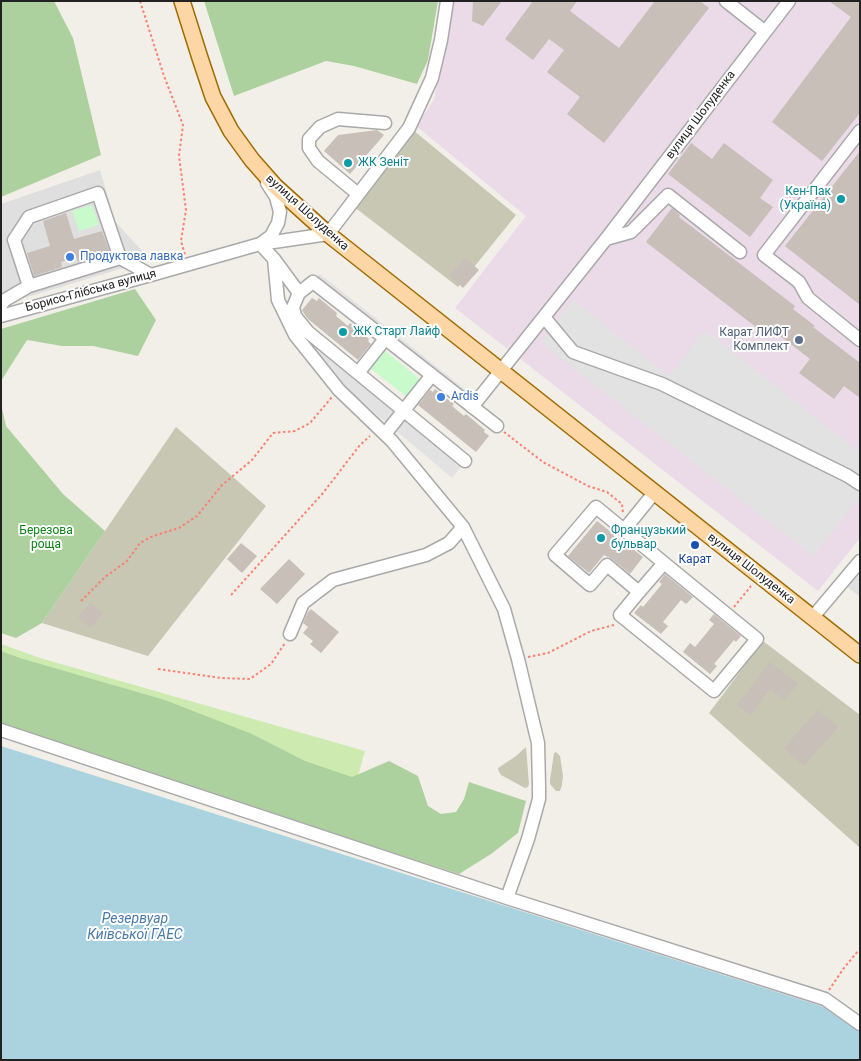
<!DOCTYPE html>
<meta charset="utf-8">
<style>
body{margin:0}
#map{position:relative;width:861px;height:1061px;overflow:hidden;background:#f2efe9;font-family:Roboto,sans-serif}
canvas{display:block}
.frame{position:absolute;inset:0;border:2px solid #222;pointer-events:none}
</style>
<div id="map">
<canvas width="861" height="1061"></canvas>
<div class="frame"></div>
</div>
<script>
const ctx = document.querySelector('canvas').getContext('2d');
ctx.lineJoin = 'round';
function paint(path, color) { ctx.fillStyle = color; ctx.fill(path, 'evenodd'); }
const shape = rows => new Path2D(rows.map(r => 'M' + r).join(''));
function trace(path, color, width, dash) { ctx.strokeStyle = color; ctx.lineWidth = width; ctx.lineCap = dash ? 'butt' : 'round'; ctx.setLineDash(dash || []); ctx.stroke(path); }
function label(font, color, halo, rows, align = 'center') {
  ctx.font = font + ' Roboto,sans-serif'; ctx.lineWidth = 4; ctx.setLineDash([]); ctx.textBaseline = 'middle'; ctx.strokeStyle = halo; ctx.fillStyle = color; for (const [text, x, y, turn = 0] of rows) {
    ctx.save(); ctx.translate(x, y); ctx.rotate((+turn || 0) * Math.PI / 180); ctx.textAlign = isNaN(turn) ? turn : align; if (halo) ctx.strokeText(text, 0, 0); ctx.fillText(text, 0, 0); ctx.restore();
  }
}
paint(shape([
 [100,170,115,221,150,260,1,305,1,204],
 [860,570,860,597,846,586]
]), '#e0dfdf');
paint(shape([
 [452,1,860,1,860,538,818,591,455,308,526,216,416,126,434,100]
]), '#ebdbe8');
paint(shape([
 [413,130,516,215,458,287,353,206],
 [176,427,266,506,148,656,42,623],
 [763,641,860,715,860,848,709,713],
 [526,747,529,784,528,787,525,788,501,775,499,772,498,768,516,756],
 [556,752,560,756,563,776,562,785,560,791,556,791,550,784,550,780,554,753]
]), '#c7c7b4');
paint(shape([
 [1,644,40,658,365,751,355,787,1,674]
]), '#cdebb0');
paint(shape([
 [1,1,54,1,73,38,101,155,1,197],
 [204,1,438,1,428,60,417,84,354,66,326,61,234,96],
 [135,289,156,320,138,356,93,346,62,346,27,340,1,381,1,329],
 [1,404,6,426,63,494,105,531,42,623,16,638,1,633],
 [1,651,23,659,165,700,252,734,305,761,352,777,389,761,418,776,428,806,441,814,456,812,464,799,469,782,526,801,518,833,491,854,459,874,1,726]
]), '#add19e');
paint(shape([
 [92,205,99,225,79,231,72,211],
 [384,350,421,380,407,397,370,368]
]), '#c8facc');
paint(shape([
 [320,274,476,398,471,404,315,279],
 [573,300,669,376,705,330,860,453,860,497,813,556,541,343],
 [306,335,399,412,388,424,344,386,303,338],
 [405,416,463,464,452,478,394,429]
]), '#e2e2e2');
paint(shape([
 [1,746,824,1007,860,1032,860,1060,1,1060]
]), '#aad3df');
paint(shape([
 [473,1,502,1,483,26,472,21],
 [533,1,577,1,570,11,619,48,655,1,700,1,709,8,604,143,567,114,580,97,547,72,564,50,549,39,533,60,505,39],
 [829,1,860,1,860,113,822,161,772,122,851,17],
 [377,130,384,135,350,174,324,151,338,135],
 [691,143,712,159,724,143,773,180,760,198,773,207,750,237,668,174],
 [860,151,860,305,785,246],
 [672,208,680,215,679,217,795,306,793,309,815,326,813,327,860,363,860,398,844,386,834,399,799,373,810,359,775,332,770,338,646,242],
 [66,213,74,239,102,231,110,253,78,262,76,257,61,262,62,267,34,276,27,253,50,246,43,221],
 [465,258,479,270,463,288,449,275],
 [312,298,317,301,319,298,337,313,336,316,348,326,350,323,369,339,368,341,371,344,358,360,308,319,303,312,302,310],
 [435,389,454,404,452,406,464,416,466,414,485,430,484,432,489,436,476,452,418,405,430,390,433,392],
 [597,521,643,557,630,574,612,559,604,555,589,573,568,556],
 [241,543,257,556,242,573,227,559],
 [289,559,305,574,277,604,260,589],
 [665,574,693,597,686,604,681,600,663,622,668,626,661,634,634,613,641,605,643,607,662,584,659,582],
 [90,603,103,613,90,628,78,617],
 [311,609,339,632,321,653,310,644,313,641,303,633,308,627,303,623,308,612],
 [714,614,741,636,736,642,734,640,714,664,717,666,710,674,683,652,690,643,695,647,714,624,709,620],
 [770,662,798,683,785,700,770,689,751,715,737,705],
 [818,710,838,727,804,766,784,748]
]), '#c7bfb8');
const minor = shape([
 [726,1,764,31],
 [860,131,764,255,799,282,808,298,860,340],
 [267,183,276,197,280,212,278,223,271,236,260,244,274,259,278,300,295,335,339,390,392,441,463,527,504,609,518,659,538,743,539,787,539,799,528,839,507,898],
 [358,194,318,161,309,148,309,139,320,127,338,119,385,123],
 [606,239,631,232,668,195,740,252],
 [274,259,299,293,293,307,295,316,308,332,465,461],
 [29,286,14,240,29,217,98,193,120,258],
 [299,293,313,282,497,426],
 [1,305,5,300,29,286,120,258,151,275],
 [1,316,151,275,260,244,328,234,409,128,432,78,441,40,447,1],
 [544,317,573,352,662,384,848,476,860,484],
 [358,373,385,339],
 [472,407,606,239,789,1],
 [385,434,432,375],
 [624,530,664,563,639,592,607,565,590,585,555,555,596,507,624,530,654,493],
 [639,592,620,615,714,691,757,639,664,563],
 [812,618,860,561],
 [290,634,303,603,333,580,426,555,449,543,463,527],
 [1,730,507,898,825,999,860,1024]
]);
const major = shape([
 [182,1,200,58,213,97,231,131,252,160,275,186,328,234,860,655]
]);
trace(minor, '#a9a9a9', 15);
trace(major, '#a06b00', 18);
trace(shape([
 [140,1,164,76,183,125,179,156,186,210,181,241,185,255],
 [504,432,543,462,588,486,607,492,622,504,623,513],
 [231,595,323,493,360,445,370,436],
 [81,601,105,577,127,561,140,543,153,536,179,528,197,516,222,485,252,460,273,433,295,431,310,423,332,397],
 [734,607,751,586],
 [528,657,548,653,591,631,614,625],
 [158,669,221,678,250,679,271,664,285,643],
 [829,990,844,968,858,951,860,950]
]), '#fa8072', 2, [2.5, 2.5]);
trace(minor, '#fff', 12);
trace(major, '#fcd6a4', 15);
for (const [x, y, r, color] of [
 [348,163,5,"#0f9aa8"],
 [841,199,5,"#0f9aa8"],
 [70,257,5,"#3f7fe0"],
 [343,332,5,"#0f9aa8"],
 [799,340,5,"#5c6f8a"],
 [441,397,5,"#3f7fe0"],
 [601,538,5,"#0f9aa8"],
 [695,545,5,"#1a4fb4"]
]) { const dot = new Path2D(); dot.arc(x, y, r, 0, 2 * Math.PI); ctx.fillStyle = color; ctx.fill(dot); trace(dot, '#fff', 2); }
label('12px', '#222', '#fff', [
 ["вулиця Шолуденка",701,115,-53],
 ["вулиця Шолуденка",307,213,42],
 ["Борисо-Глібська вулиця",91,291,-15],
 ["вулиця Шолуденка",751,569,38]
]);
label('12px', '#0d838f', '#fff', [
 ["ЖК Зеніт",358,163],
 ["Кен-Пак",831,192,"right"],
 ["(Україна)",831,206,"right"],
 ["ЖК Старт Лайф",353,332],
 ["Французький",611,531],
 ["бульвар",611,545]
], 'left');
label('12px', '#366cbe', '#fff', [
 ["Продуктова лавка",80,257],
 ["Ardis",451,397]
], 'left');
label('12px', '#4e5e75', '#fff', [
 ["Карат ЛИФТ",789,333],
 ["Комплект",789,347]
], 'right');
label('12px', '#0c8416', '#fff', [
 ["Березова",46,531],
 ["роща",46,545]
]);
label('12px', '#164399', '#fff', [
 ["Карат",695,560]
]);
label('italic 14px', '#4a7aab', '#fff', [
 ["Резервуар",135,919],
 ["Київської ГАЕС",135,935]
]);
</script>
